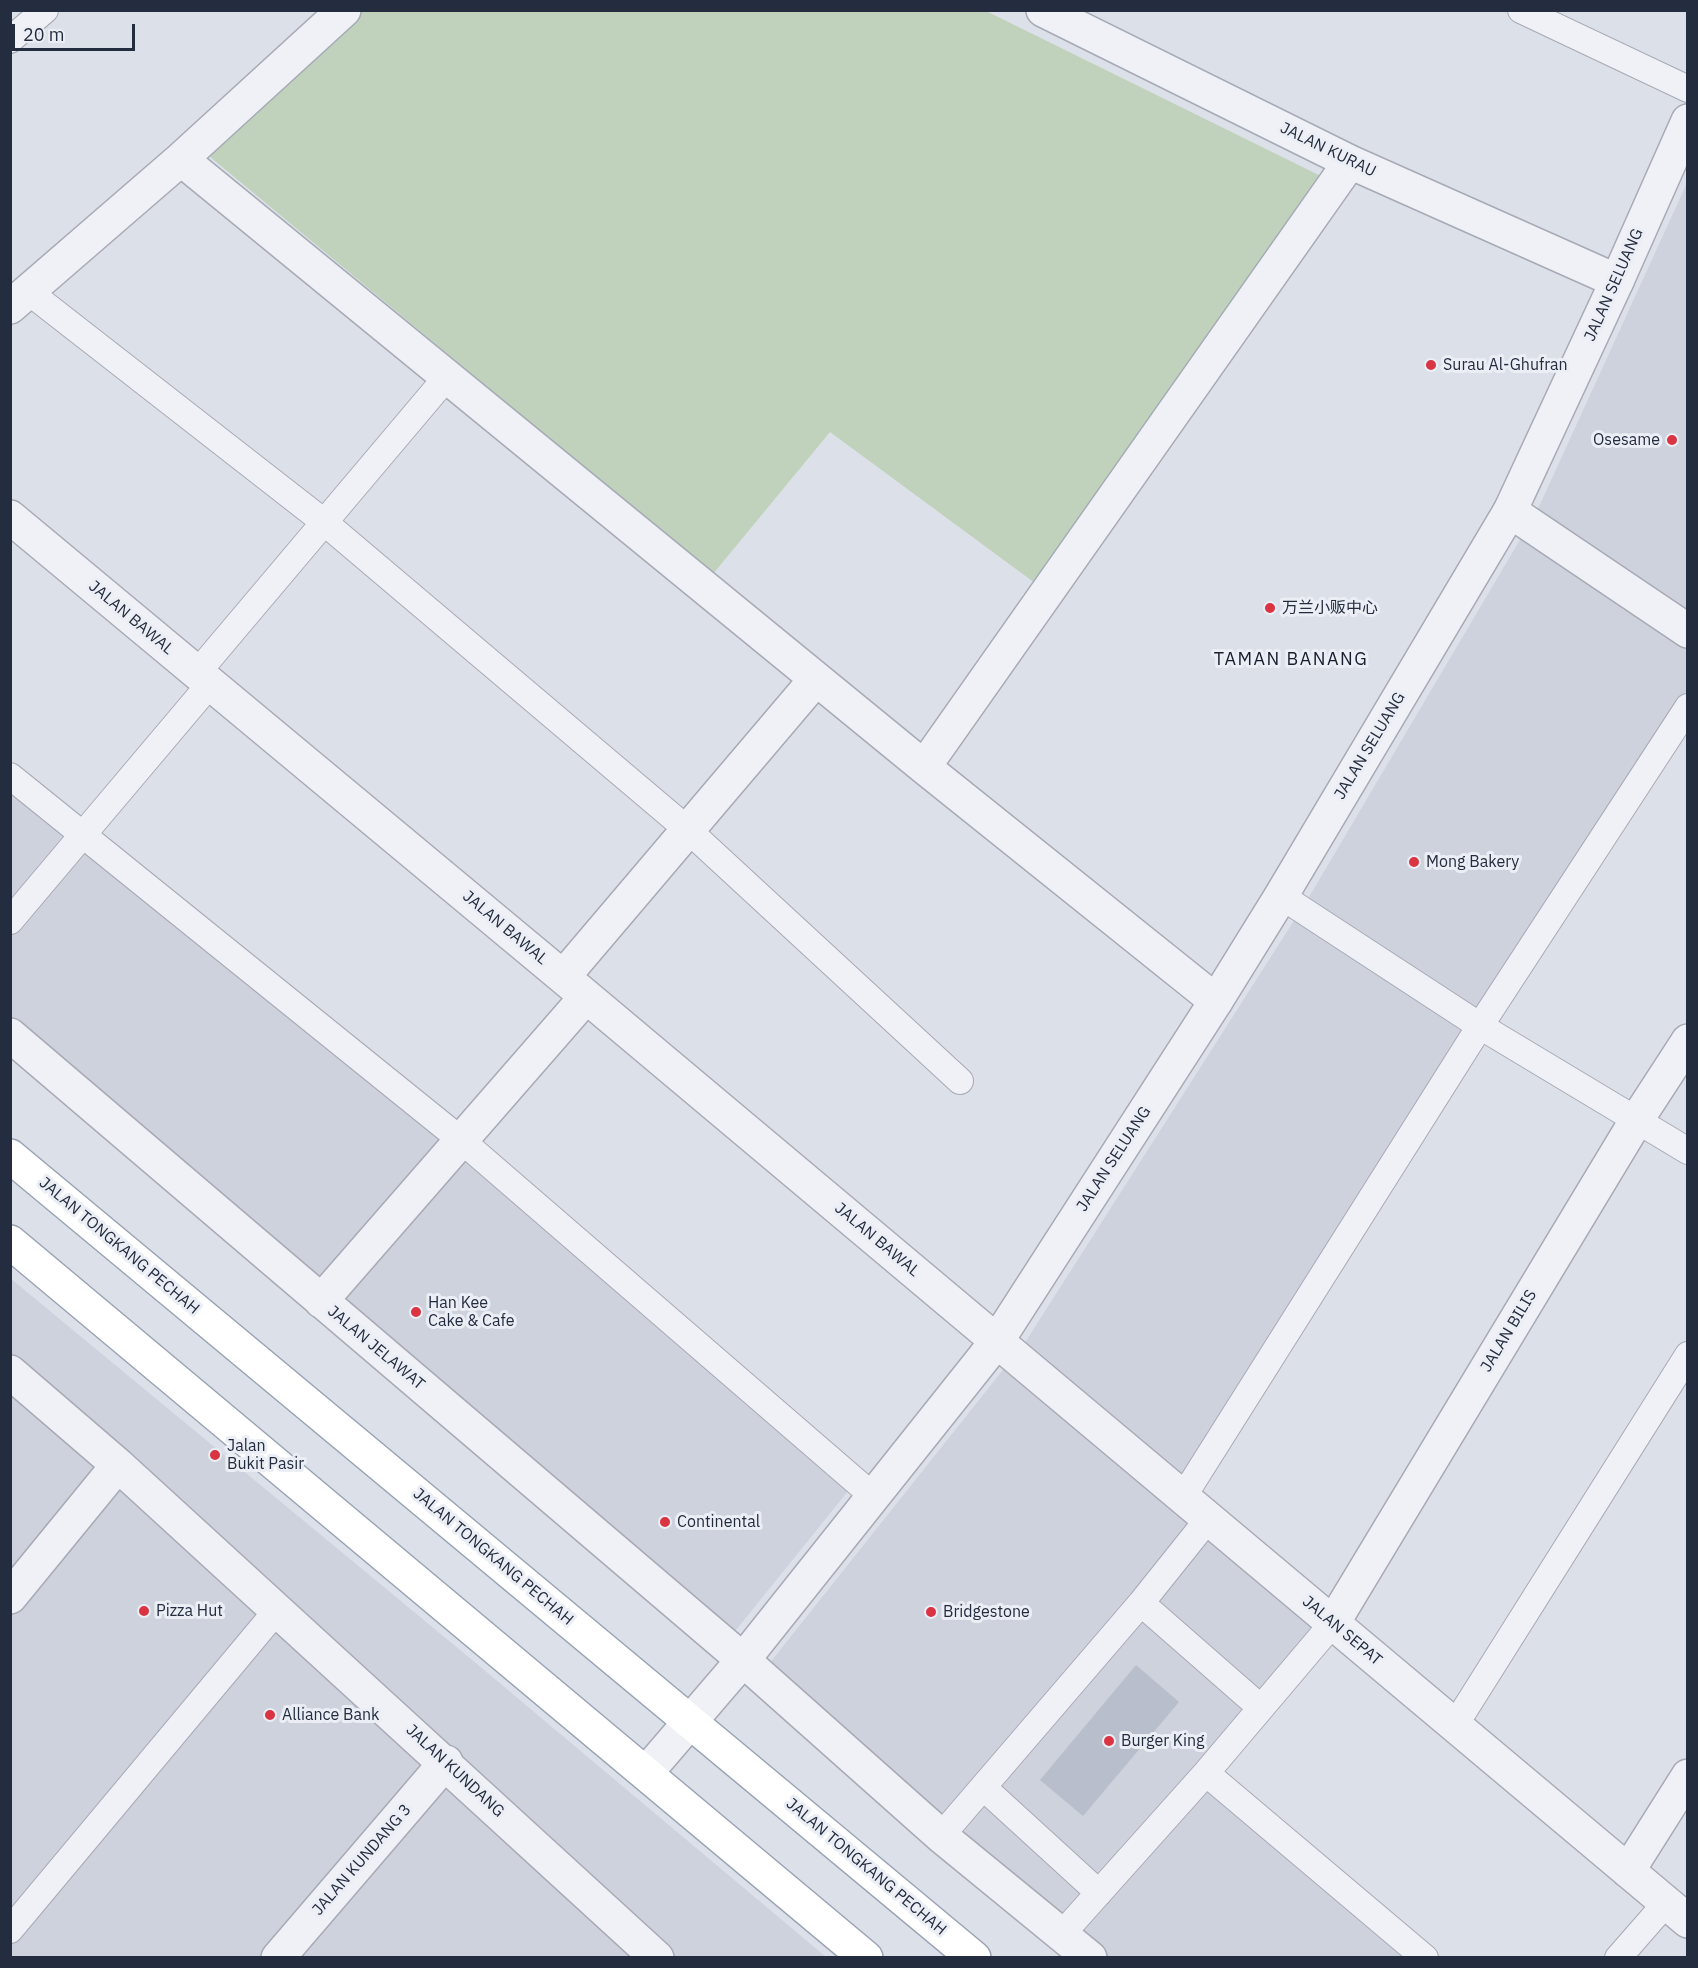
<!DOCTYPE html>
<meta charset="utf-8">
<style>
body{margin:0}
#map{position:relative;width:1698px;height:1968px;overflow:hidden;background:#dce0e8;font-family:"IBM Plex Sans",sans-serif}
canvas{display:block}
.frame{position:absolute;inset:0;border:12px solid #242c3f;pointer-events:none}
.scale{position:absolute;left:12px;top:24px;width:123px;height:27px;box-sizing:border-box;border:3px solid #242c3f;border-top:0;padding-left:8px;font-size:18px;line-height:21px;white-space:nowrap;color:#242c3f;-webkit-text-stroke:4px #ebeff5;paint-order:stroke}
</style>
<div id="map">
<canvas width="1698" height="1968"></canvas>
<div class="frame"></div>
<div class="scale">20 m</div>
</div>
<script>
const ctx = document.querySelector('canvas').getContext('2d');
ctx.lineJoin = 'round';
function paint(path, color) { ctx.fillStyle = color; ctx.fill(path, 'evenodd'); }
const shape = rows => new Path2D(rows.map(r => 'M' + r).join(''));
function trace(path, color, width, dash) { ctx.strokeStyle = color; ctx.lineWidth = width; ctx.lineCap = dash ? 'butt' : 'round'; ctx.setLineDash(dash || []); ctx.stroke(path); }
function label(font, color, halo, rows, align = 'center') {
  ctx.font = font + ' "IBM Plex Sans","Noto Sans SC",sans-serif'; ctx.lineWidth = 6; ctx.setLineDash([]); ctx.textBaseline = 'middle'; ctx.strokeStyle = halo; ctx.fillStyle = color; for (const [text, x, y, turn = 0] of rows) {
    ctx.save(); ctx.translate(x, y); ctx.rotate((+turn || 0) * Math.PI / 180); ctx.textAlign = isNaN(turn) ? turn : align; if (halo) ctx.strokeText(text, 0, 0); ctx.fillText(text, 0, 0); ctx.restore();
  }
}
paint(shape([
 [1687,183,1687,727,1595,866,1198,1491,1354,1618,1222,1771,1441,1957,1063,1957,749,1689,1026,1341,1309,897,1537,511],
 [10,764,861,1475,715,1656,11,1054],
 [10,1278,477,1664,826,1957,11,1957]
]), '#cdd2dd');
paint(shape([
 [984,10,1335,183,1058,600,830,432,713,574,203,151,360,11]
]), '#c0d2bc');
paint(shape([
 [1136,1665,1179,1702,1083,1816,1040,1780]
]), '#b8becb');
const service = shape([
 [1521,10,1688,89],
 [10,40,45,10],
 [29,292,324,522,688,830,960,1081],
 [197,673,446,378],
 [10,776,461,1140,873,1496],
 [1281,896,1480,1026,1688,1151],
 [10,921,210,684],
 [1183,1497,1480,1026,1688,707],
 [1141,1603,1261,1708],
 [1455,1725,1688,1355],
 [1206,1773,1425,1958],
 [983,1787,1099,1893],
 [941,1836,1141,1603,1209,1518],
 [10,1930,278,1609],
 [1062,1934,1206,1773,1333,1623],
 [1618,1958,1666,1903]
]);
const minor = shape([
 [1043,10,1350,162,1617,281],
 [181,159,924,767,1216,1001],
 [10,307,181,159,344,10],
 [1510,511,1688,631],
 [10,517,563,977,1688,1921],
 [924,767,1350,162],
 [563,977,816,679],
 [10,1035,743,1660,941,1836,1090,1958],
 [321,1301,586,997],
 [10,1372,118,1465,657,1958],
 [10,1597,118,1465],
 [1333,1623,1636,1121,1688,1041],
 [1628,1871,1688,1776],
 [278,1958,446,1762]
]);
const tertiary = shape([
 [646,1773,743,1660,997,1341,1216,1001,1281,896,1510,511,1617,281,1688,121]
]);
const primary = shape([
 [10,1156,974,1958],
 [10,1242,866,1958]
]);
trace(service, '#a5aab5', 28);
trace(minor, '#a5aab5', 36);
trace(tertiary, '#a5aab5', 36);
trace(primary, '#9aa3b4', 36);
trace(service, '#eff1f6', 26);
trace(minor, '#eff1f6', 33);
trace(tertiary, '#eff1f6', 33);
trace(primary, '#fff', 33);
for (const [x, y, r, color] of [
 [1431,365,6,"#da3342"],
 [1672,440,6,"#da3342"],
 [1270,608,6,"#da3342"],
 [1414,862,6,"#da3342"],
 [416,1312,6,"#da3342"],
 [215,1455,6,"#da3342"],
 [665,1522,6,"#da3342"],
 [144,1611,6,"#da3342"],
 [931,1612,6,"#da3342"],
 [270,1715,6,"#da3342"],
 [1109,1741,6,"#da3342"]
]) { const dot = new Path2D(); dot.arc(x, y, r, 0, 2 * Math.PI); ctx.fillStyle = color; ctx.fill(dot); trace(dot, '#ebeff5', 2); }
label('16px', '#242c3f', '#ebeff5', [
 ["JALAN KURAU",1328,150,26],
 ["JALAN SELUANG",1614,285,-66],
 ["JALAN BAWAL",131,618,40],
 ["JALAN SELUANG",1370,746,-59],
 ["JALAN BAWAL",505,928,40],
 ["JALAN SELUANG",1114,1159,-57],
 ["JALAN BAWAL",877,1240,40],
 ["JALAN TONGKANG PECHAH",119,1246,40],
 ["JALAN BILIS",1509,1331,-59],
 ["JALAN JELAWAT",376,1348,40],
 ["JALAN TONGKANG PECHAH",493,1557,40],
 ["JALAN SEPAT",1342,1631,40],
 ["JALAN KUNDANG",455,1771,43],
 ["JALAN KUNDANG 3",362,1860,-49],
 ["JALAN TONGKANG PECHAH",866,1867,40]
]);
label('16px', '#242c3f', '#ebeff5', [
 ["Surau Al-Ghufran",1443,365],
 ["Osesame",1660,440,"right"],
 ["万兰小贩中心",1282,608],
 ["Mong Bakery",1426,862],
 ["Han Kee",428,1303],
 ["Cake & Cafe",428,1321],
 ["Jalan",227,1446],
 ["Bukit Pasir",227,1464],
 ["Continental",677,1522],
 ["Pizza Hut",156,1611],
 ["Bridgestone",943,1612],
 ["Alliance Bank",282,1715],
 ["Burger King",1121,1741]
], 'left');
ctx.letterSpacing = '1.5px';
label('18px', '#171e2f', '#ebeff5', [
 ["TAMAN BANANG",1291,660]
]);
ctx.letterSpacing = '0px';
</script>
